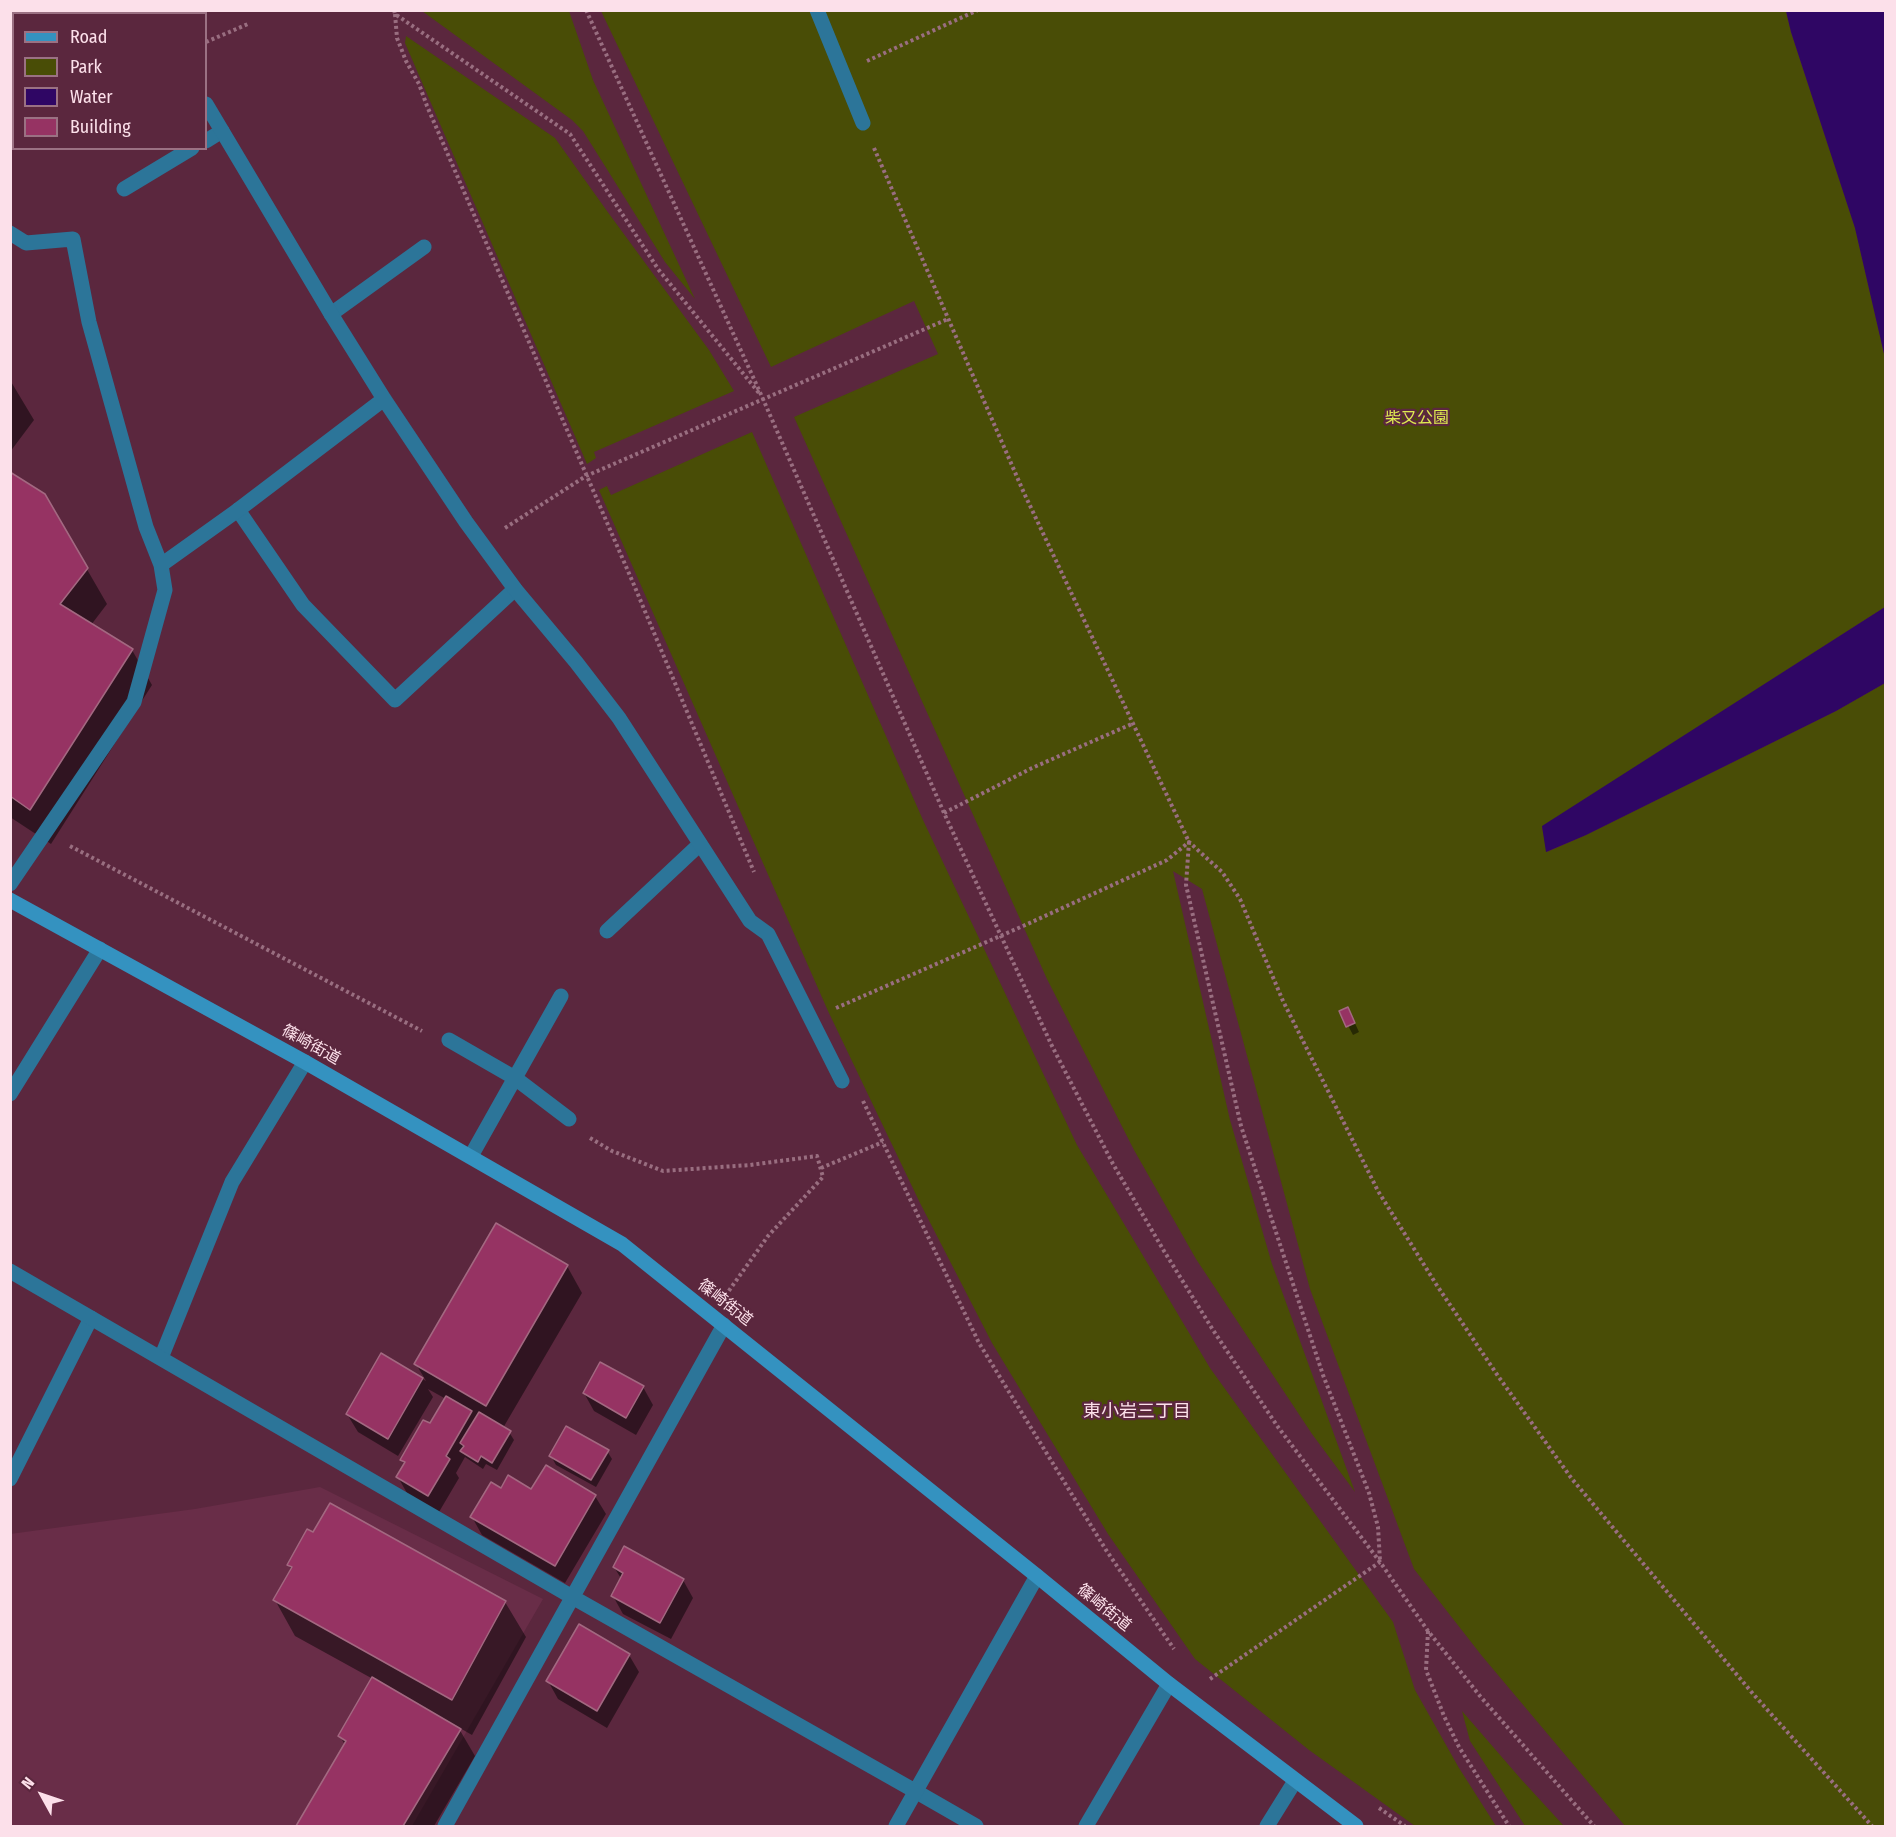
<!DOCTYPE html>
<meta charset="utf-8">
<style>
body{margin:0}
#map{position:relative;width:1896px;height:1837px;overflow:hidden;background:#5b273e;font-family:"Fira Sans Condensed",sans-serif}
canvas{display:block}
.frame{position:absolute;inset:0;border:12px solid #fce0ea;pointer-events:none}
.legend{position:absolute;left:12px;top:12px;width:195px;height:138px;box-sizing:border-box;background:#5b273e;border:2px solid #9b7183;margin:0;padding:8px 10px;list-style:none;font-size:18px;color:#fce0ea}
.legend li{display:flex;align-items:center;gap:12px;height:30px}
.legend b{width:30px;border:2px solid #9b7183}
.north{position:absolute;left:12px;top:1765px;width:60px;height:60px;-webkit-text-stroke:4px #5b273e;paint-order:stroke;rotate:310deg;font-size:16px;font-weight:700;line-height:24px;text-align:center;color:#fce0ea}
.north::after{content:'';display:block;margin:auto;width:21px;height:27px;background:#fce0ea;clip-path:polygon(50% 0,100% 100%,50% 72%,0 100%)}
</style>
<div id="map">
<canvas width="1896" height="1837"></canvas>
<div class="frame"></div>
<ul class="legend">
<li><b style="height:8px;background:#3492c0"></b>Road</li>
<li><b style="height:16px;background:#494d06"></b>Park</li>
<li><b style="height:16px;background:#2f0664"></b>Water</li>
<li><b style="height:16px;background:#963363"></b>Building</li>
</ul>
<div class="north">N</div>
</div>
<script>
const ctx = document.querySelector('canvas').getContext('2d');
ctx.lineJoin = 'round';
function paint(path, color) { ctx.fillStyle = color; ctx.fill(path, 'evenodd'); }
const shape = rows => new Path2D(rows.map(r => 'M' + r).join(''));
function trace(path, color, width, dash) { ctx.strokeStyle = color; ctx.lineWidth = width; ctx.lineCap = dash ? 'butt' : 'round'; ctx.setLineDash(dash || []); ctx.stroke(path); }
function label(font, color, halo, rows, align = 'center') {
  ctx.font = font + ' "Fira Sans Condensed","Noto Sans JP",sans-serif'; ctx.lineWidth = 4.5; ctx.setLineDash([]); ctx.textBaseline = 'middle'; ctx.strokeStyle = halo; ctx.fillStyle = color; for (const [text, x, y, turn = 0] of rows) {
    ctx.save(); ctx.translate(x, y); ctx.rotate((+turn || 0) * Math.PI / 180); ctx.textAlign = isNaN(turn) ? turn : align; if (halo) ctx.strokeText(text, 0, 0); ctx.fillText(text, 0, 0); ctx.restore();
  }
}
paint(shape([
 [320,1487,543,1599,412,1826,11,1826,10,1534,195,1509]
]), '#692d48');
paint(shape([
 [422,11,569,11,593,80,695,299,665,262,583,131,572,120],
 [601,11,1786,11,1791,32,1855,228,1885,358,1885,607,1542,827,1547,852,1586,835,1836,711,1885,683,1885,1826,1625,1826,1482,1656,1414,1569,1310,1289,1202,889,1173,871,1230,1120,1272,1264,1355,1492,1312,1434,1196,1259,1134,1150,1047,979,794,417,938,354,914,301,771,367],
 [406,36,555,138,607,211,709,350,734,391,594,452,596,458,587,464,405,43],
 [752,432,923,820,1077,1145,1210,1368,1393,1622,1415,1690,1459,1768,1496,1826,1415,1826,1309,1750,1195,1659,1108,1534,992,1343,920,1203,828,1011,599,490,607,486,611,495],
 [1462,1711,1520,1778,1564,1826,1525,1826,1470,1741]
]), '#494d06');
paint(shape([
 [1786,11,1885,11,1885,358,1855,228,1791,32],
 [1885,607,1885,683,1836,711,1586,835,1546,852,1542,826]
]), '#2f0664');
paint(shape([
 [10,380,34,420,10,452],
 [10,473,44,495,107,604,91,625,132,650,152,685,51,844,10,817],
 [1341,1012,1352,1017,1359,1032,1353,1035],
 [567,1266,582,1293,503,1428,509,1432,514,1440,497,1470,486,1464,483,1469,465,1457,456,1473,459,1478,439,1512,408,1495,398,1477,405,1465,402,1460,430,1425,446,1399,428,1389,433,1397,398,1456,358,1432,347,1414,382,1355,426,1381,416,1364],
 [643,1387,653,1405,636,1435,594,1411,584,1393],
 [607,1451,612,1459,596,1487,556,1465,551,1456],
 [546,1467,595,1496,606,1514,565,1583,482,1535,472,1517,501,1490,532,1491],
 [330,1505,505,1602,526,1637,472,1735,458,1727,475,1756,434,1826,297,1826,345,1745,340,1736,373,1679,295,1636,275,1600,292,1570,288,1565,313,1535],
 [614,1567,683,1580,693,1598,671,1639,623,1614,613,1596,622,1580],
 [629,1655,639,1672,607,1728,558,1699,548,1681]
]), '#0007');
const building = shape([
 [10,472,45,494,88,568,60,604,133,649,30,810,10,796,10,472],
 [1348,1007,1355,1023,1346,1027,1339,1011,1348,1007],
 [496,1223,568,1265,486,1406,414,1364,496,1223],
 [381,1353,423,1378,388,1439,346,1414,381,1353],
 [600,1362,644,1386,626,1418,583,1393,600,1362],
 [446,1396,472,1411,446,1456,450,1459,428,1496,396,1477,405,1462,400,1460,423,1420,430,1423,446,1396],
 [479,1412,511,1431,492,1463,481,1456,478,1462,460,1451,464,1446,460,1443,479,1412],
 [566,1426,609,1450,591,1480,549,1456,566,1426],
 [546,1465,596,1495,555,1566,470,1517,491,1482,501,1488,508,1475,531,1489,546,1465],
 [330,1503,506,1601,452,1700,273,1600,292,1567,287,1565,307,1529,313,1532,330,1503],
 [624,1546,684,1579,660,1623,611,1596,623,1573,613,1567,624,1546],
 [579,1624,630,1654,597,1711,546,1681,579,1624],
 [372,1677,461,1729,403,1826,296,1826,346,1741,338,1736,372,1677]
]);
paint(building, '#963363');
trace(building, '#a36881', 1.5);
trace(shape([
 [394,10,395,14,570,134,658,269,759,393],
 [586,10,763,399,944,813,1052,1046,1113,1164,1164,1251,1213,1330,1278,1427,1380,1562,1428,1631,1480,1696,1594,1826],
 [395,14,397,38,406,61,419,84,427,106,634,585,754,872],
 [206,42,248,24],
 [867,61,978,10],
 [10,116,14,115],
 [874,148,1024,493,1189,842,1186,885,1241,1126,1323,1375,1369,1493,1378,1527,1380,1561],
 [505,528,586,476,948,319],
 [944,813,1032,768,1134,723],
 [70,846,422,1031],
 [836,1008,1023,926,1167,860,1189,842,1222,872,1240,899,1283,1001,1378,1191,1436,1284,1498,1376,1572,1479,1754,1695,1872,1826],
 [863,1101,979,1343,1106,1550,1174,1649],
 [590,1138,612,1151,663,1171,750,1165,817,1156,823,1177,768,1236,728,1292],
 [821,1168,883,1142],
 [1428,1631,1426,1670,1444,1716,1459,1747,1509,1826],
 [1210,1679,1380,1562],
 [1379,1808,1405,1826]
]), '#996e80', 4, [3, 3]);
trace(shape([
 [817,10,863,123],
 [206,141,222,131],
 [124,189,192,148],
 [331,314,424,247],
 [238,510,303,605,395,700,515,589],
 [607,931,700,844],
 [449,1040,515,1078,569,1119],
 [471,1156,561,996],
 [161,1358,232,1182,305,1062],
 [10,1479,91,1318],
 [915,1791,976,1826],
 [1086,1826,1169,1684],
 [1267,1826,1295,1781]
]), '#2c7599', 15);
trace(shape([
 [206,104,331,314,384,399,466,522,515,589,576,662,619,718,750,921,768,934,842,1081],
 [10,233,26,243,73,239,89,322,146,527,161,565,165,590,134,702,10,884],
 [161,565,238,510,384,399],
 [10,1094,100,949],
 [10,1271,574,1598,915,1791],
 [445,1826,724,1325],
 [896,1826,1037,1576]
]), '#2c7599', 15);
trace(shape([
 [10,900,305,1062,622,1244,1037,1576,1169,1684,1356,1826]
]), '#3492c0', 15);
const rail = shape([
 [21,14,29,10],
 [120,14,127,10],
 [182,14,190,10],
 [10,57,14,56],
 [10,83,14,81]
]);
trace(rail, '#ad8596', 7);
trace(rail, '#5b273e', 4.5, [14]);
label('16px', '#deea51', '#5b273e', [
 ["柴又公園",1417,419]
]);
label('16px', '#fce0ea', '#5b273e', [
 ["篠崎街道",311,1045,29],
 ["篠崎街道",725,1303,38],
 ["篠崎街道",1104,1608,39]
]);
label('18px', '#fce0ea', '#5b273e', [
 ["東小岩三丁目",1137,1412]
]);
</script>
